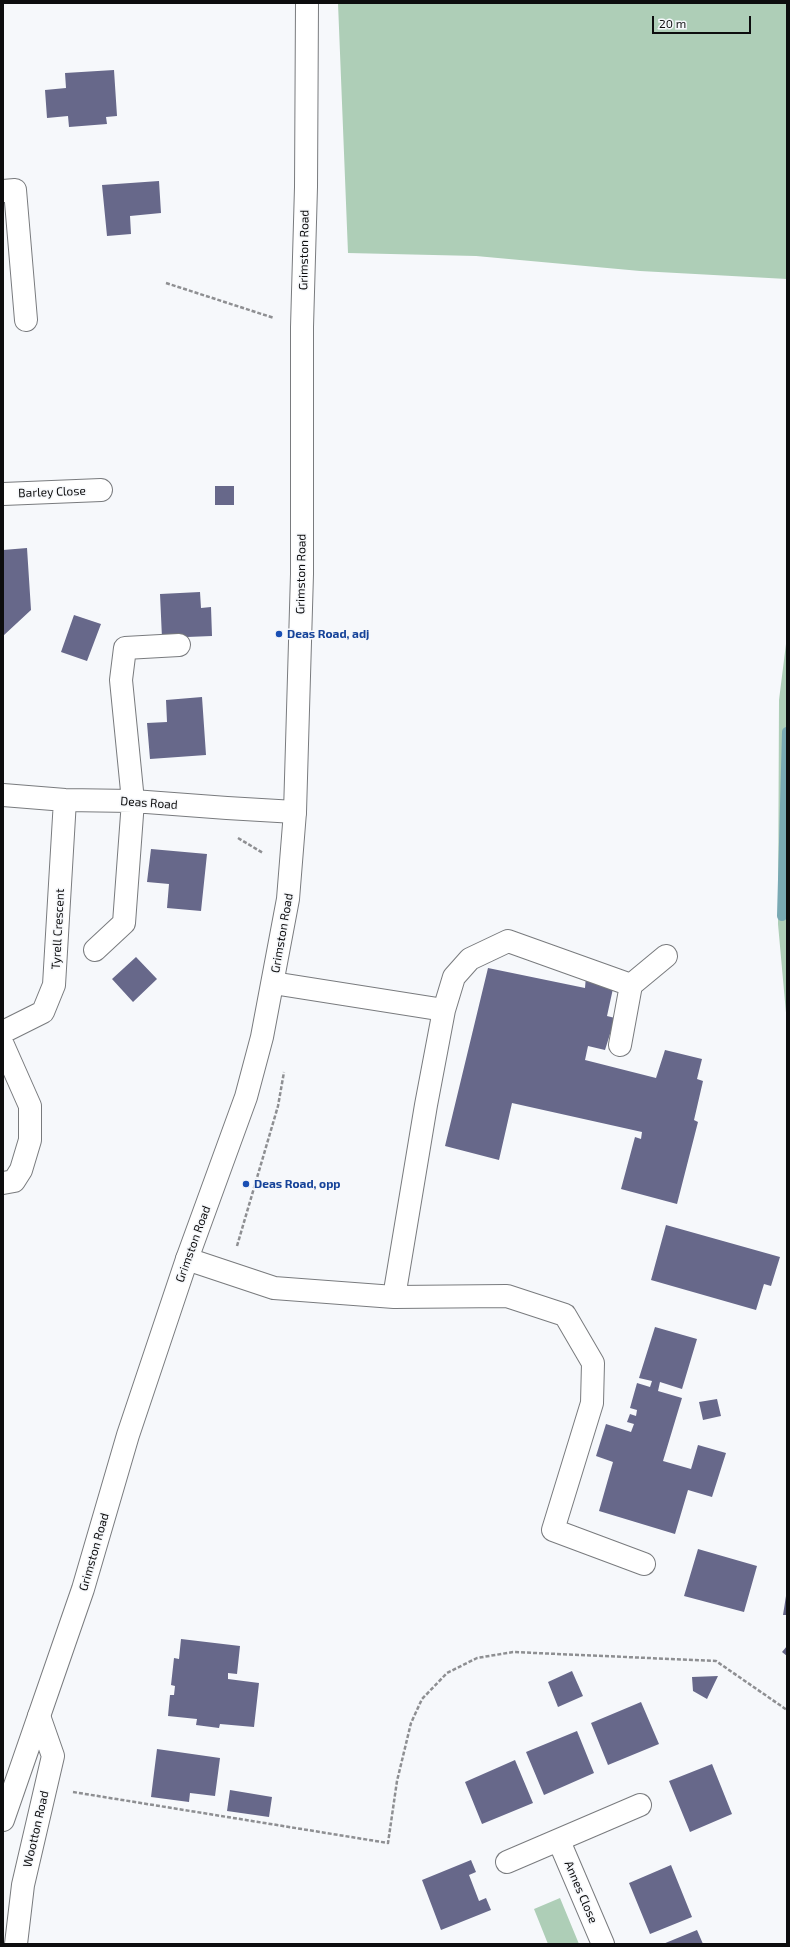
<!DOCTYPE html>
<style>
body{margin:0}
#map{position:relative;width:790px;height:1947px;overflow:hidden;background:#f6f8fb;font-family:"Exo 2",sans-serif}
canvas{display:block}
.frame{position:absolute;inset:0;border:4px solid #0d0d0e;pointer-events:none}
.scale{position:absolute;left:652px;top:16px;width:99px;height:18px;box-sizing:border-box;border:2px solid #0d0d0e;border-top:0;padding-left:5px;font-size:12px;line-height:14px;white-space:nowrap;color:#0d0d0e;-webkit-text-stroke:3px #f6f8fb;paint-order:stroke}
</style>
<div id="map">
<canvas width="790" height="1947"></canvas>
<div class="frame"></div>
<div class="scale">20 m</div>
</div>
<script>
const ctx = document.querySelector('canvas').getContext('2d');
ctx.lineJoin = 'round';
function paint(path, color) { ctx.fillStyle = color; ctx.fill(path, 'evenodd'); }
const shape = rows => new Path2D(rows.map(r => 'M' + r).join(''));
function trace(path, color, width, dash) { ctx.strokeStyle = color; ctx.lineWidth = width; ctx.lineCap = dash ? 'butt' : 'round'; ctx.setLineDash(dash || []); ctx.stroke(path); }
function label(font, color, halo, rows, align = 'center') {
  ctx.font = font + ' "Exo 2",sans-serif'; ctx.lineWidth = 3; ctx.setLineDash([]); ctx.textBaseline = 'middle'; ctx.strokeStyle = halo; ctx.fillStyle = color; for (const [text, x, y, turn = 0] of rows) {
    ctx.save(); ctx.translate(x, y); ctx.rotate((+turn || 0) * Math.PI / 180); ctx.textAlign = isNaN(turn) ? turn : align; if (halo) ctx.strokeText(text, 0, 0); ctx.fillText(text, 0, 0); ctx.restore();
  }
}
paint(shape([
 [338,3,787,3,787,279,640,271,476,256,348,253],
 [787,636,787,1024,778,924,779,700],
 [560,1898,579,1944,548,1944,534,1909]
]), '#aeceb7');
trace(shape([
 [782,916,787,732]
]), '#79a9b3', 10);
paint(shape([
 [114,70,117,116,106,117,107,124,69,127,68,116,47,118,45,90,66,88,65,73],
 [159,181,161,213,130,216,131,234,107,236,102,185],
 [215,486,234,486,234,505,215,505],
 [27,548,31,610,3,636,3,550],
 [200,592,201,608,211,607,212,636,162,638,160,594],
 [74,615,101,624,87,661,61,652],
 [202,697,206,755,150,759,147,723,167,722,166,700],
 [151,849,207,854,201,911,167,908,169,884,147,882],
 [136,957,157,979,133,1002,112,979],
 [488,968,585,988,586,976,614,984,607,1016,615,1018,605,1050,588,1046,585,1060,656,1078,665,1050,702,1059,697,1079,703,1081,694,1120,698,1122,677,1204,621,1189,635,1137,641,1139,642,1132,512,1103,499,1160,445,1146],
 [666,1225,780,1257,771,1286,764,1284,756,1310,651,1280],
 [655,1327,697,1339,682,1389,660,1382,658,1391,682,1398,663,1461,691,1469,698,1445,726,1453,712,1497,688,1490,675,1534,599,1511,613,1462,596,1456,606,1424,631,1432,634,1424,627,1422,630,1414,636,1416,637,1410,630,1408,637,1383,650,1387,652,1381,639,1378],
 [717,1399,721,1416,703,1420,699,1402],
 [698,1549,757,1566,744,1612,684,1596],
 [786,1596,787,1596,787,1615,783,1615],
 [181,1639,240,1646,237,1674,228,1673,228,1679,259,1683,254,1727,220,1724,219,1728,196,1725,197,1719,168,1716,170,1695,174,1695,175,1686,171,1685,174,1658,179,1659],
 [787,1646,787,1656,782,1652],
 [572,1671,583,1696,558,1707,548,1682],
 [718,1676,707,1699,693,1691,692,1677],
 [641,1702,659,1744,608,1765,591,1723],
 [577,1731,594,1773,544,1795,526,1752],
 [157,1749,220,1758,215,1796,190,1793,189,1802,151,1797],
 [515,1760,533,1803,482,1824,465,1782],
 [712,1764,732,1814,690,1832,669,1781],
 [230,1790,272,1797,269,1817,227,1811],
 [471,1860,476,1872,469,1875,479,1901,486,1898,491,1910,441,1930,422,1880],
 [671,1865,692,1917,650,1934,629,1883],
 [697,1930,703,1944,663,1944]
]), '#67688a');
const minor = shape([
 [3,191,15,190,26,320],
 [3,494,101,490],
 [3,795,65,800,133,801,227,808,295,812],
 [95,950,124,923,133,801,121,680,125,648,179,645],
 [273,983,444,1010],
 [3,1032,43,1012,54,985,65,800],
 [3,1045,30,1106,30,1140,21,1170,14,1181,3,1183],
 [620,1045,631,985,666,956],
 [187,1259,274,1288,394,1297,507,1296,565,1315,593,1363,592,1403,553,1530,644,1564],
 [394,1297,426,1105,444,1010,454,977,470,959,508,941,631,985],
 [559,1841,603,1944],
 [507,1862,640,1805],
 [16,1944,23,1885,53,1756,39,1716]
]);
const major = shape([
 [3,1820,83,1589,128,1435,187,1259,246,1097,262,1037,288,899,295,812,302,574,302,327,306,187,307,3]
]);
trace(minor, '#797b7e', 24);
trace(major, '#797b7e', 24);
trace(shape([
 [166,283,274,318],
 [238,838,263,853],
 [237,1246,278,1106,284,1072],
 [73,1792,388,1843,397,1781,411,1723,422,1699,447,1673,477,1658,513,1652,716,1661,787,1710]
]), '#8e8f92', 2.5, [4, 2]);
trace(minor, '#fff', 22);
trace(major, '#fff', 22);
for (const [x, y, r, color] of [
 [279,634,4,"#1a4fb4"],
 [246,1184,4,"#1a4fb4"]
]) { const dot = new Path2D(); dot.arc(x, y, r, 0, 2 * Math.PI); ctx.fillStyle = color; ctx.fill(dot); trace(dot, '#f6f8fb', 1.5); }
label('12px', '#0d0d0e', '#f6f8fb', [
 ["Grimston Road",304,250,-89],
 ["Barley Close",52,492,-2],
 ["Grimston Road",301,574,-89],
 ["Deas Road",149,803,4],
 ["Tyrell Crescent",58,929,-87],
 ["Grimston Road",282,933,-80],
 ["Grimston Road",193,1244,-70],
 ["Grimston Road",94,1552,-74],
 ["Wootton Road",36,1829,-77],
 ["Annes Close",581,1892,67]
]);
label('bold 12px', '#164399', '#f6f8fb', [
 ["Deas Road, adj",287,634],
 ["Deas Road, opp",254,1184]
], 'left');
</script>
